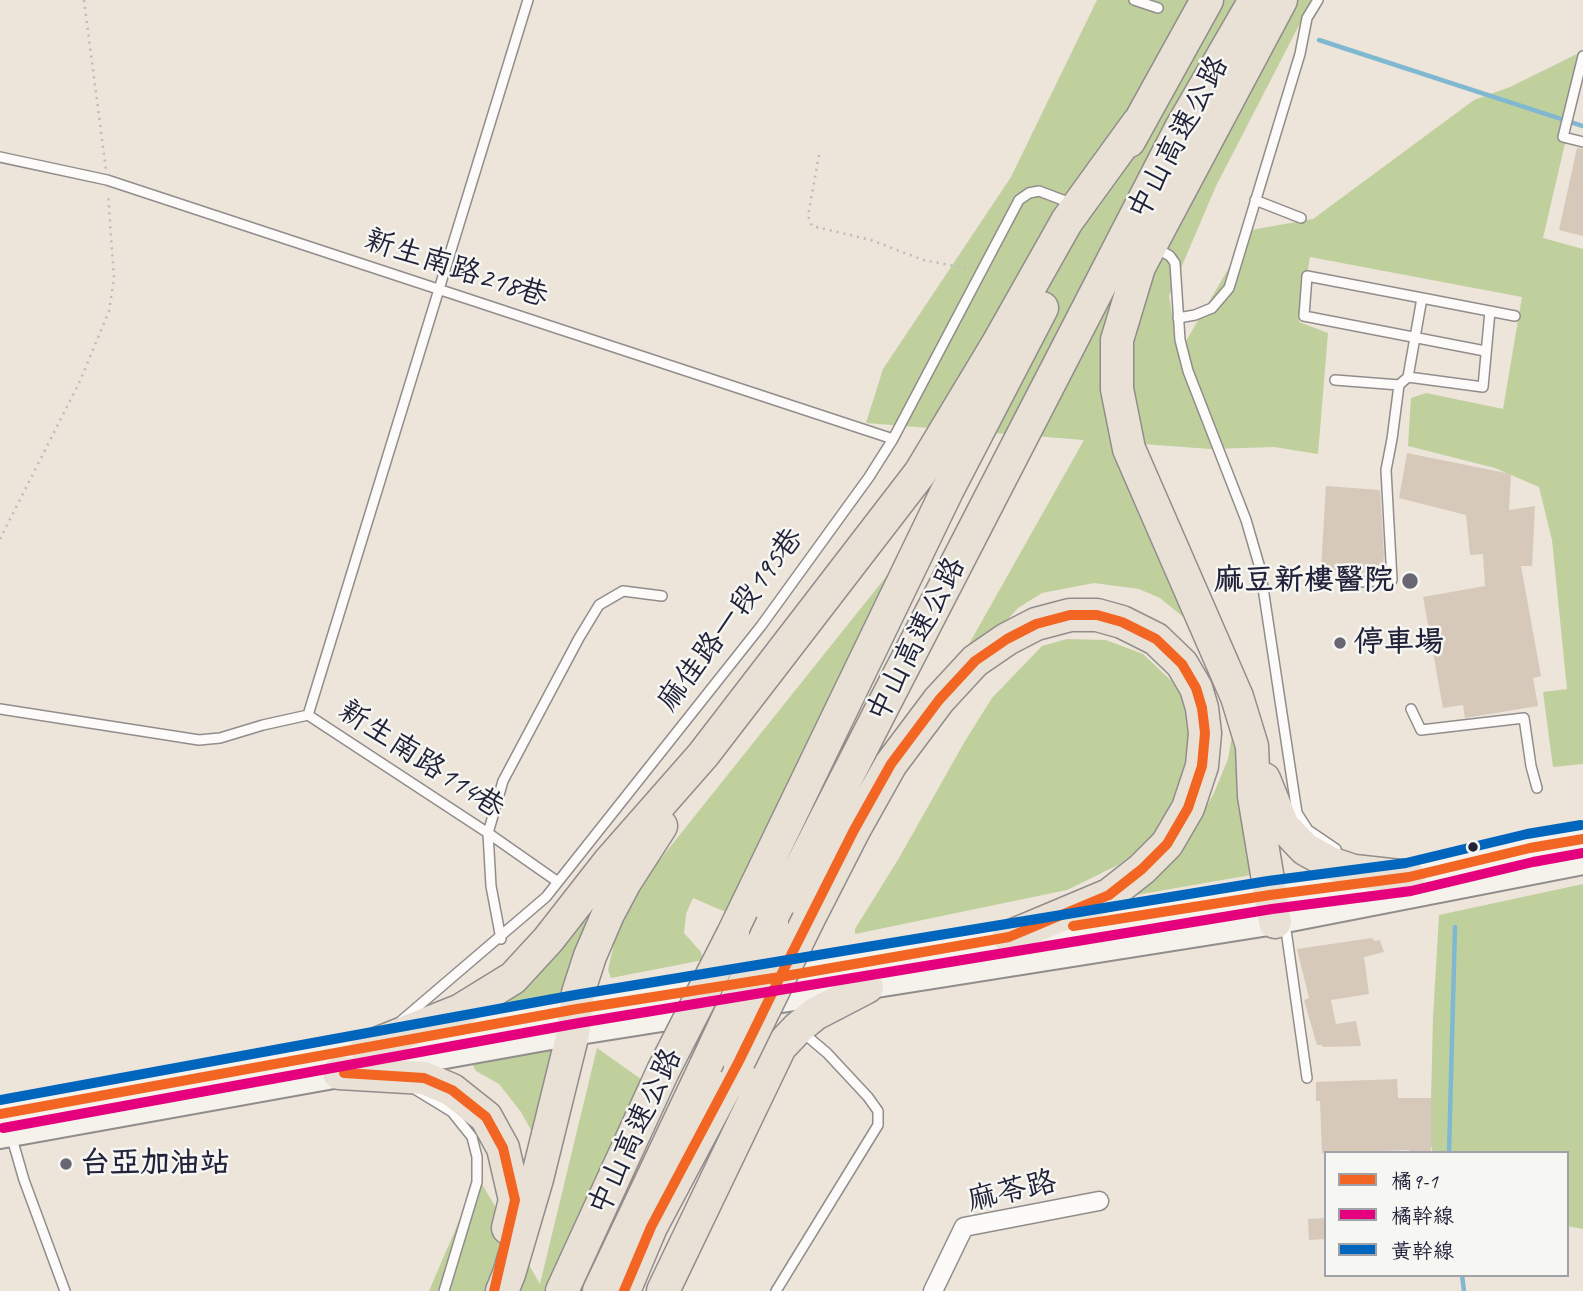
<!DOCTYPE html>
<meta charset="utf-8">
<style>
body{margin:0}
#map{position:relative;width:1583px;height:1291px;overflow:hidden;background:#ede4da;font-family:Caveat,"LXGW WenKai TC",sans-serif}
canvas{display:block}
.legend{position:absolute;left:1324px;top:1151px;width:245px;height:126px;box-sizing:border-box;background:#f6f6f2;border:2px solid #a1a1a9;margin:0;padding:9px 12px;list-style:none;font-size:21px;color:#22223b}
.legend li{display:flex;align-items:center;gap:14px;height:35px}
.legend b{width:35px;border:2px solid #a1a1a9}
</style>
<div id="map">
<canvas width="1583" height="1291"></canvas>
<ul class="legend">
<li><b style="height:9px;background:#f26522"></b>橘9-1</li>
<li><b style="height:9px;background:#e5007d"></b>橘幹線</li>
<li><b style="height:9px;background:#0065bd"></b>黃幹線</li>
</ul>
</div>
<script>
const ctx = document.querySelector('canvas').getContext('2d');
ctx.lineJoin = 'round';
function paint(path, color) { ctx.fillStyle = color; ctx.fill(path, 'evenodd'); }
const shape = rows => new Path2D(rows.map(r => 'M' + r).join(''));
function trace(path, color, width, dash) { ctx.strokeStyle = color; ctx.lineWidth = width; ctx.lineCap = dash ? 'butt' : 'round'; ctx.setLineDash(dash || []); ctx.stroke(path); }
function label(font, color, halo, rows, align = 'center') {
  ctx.font = font + ' Caveat,"LXGW WenKai TC",sans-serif'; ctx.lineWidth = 5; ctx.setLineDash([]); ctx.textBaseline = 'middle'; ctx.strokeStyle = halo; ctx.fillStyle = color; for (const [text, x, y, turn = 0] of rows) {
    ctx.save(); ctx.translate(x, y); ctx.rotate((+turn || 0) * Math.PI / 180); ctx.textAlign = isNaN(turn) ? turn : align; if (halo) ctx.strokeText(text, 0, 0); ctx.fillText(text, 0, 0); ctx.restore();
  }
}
paint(shape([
 [1097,0,1312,0,1216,186,1169,296,1179,353,1251,230,1313,219,1474,100,1510,87,1583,51,1583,66,1543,238,1583,249,1583,764,1553,767,1543,692,1567,689,1552,540,1539,487,1495,468,1408,446,1411,398,1426,393,1503,409,1522,297,1310,257,1299,322,1328,333,1318,454,1274,447,1210,449,1129,443,1230,665,1268,872,1079,905,1169,856,1191,835,1214,793,1228,759,1233,730,1193,625,1160,598,1139,589,1094,583,1042,593,1018,608,942,692,1084,440,866,423,883,369,1011,177],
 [909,548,728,913,693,898,686,914,684,933,701,952,703,960,611,978,608,970,615,939,632,899,654,867],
 [1067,639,1106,640,1143,654,1178,687,1194,723,1197,762,1157,836,1118,865,1067,890,855,934,855,929,899,858,965,741,992,698,1042,646],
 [1583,884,1583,1229,1567,1226,1567,1153,1433,1153,1430,1142,1433,1018,1439,915],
 [584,921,594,924,586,988,485,1013],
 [576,1044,534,1150,531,1130,521,1112,499,1084,476,1071,472,1064],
 [597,1048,648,1084,551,1291,429,1291,478,1177,540,1284]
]), '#bfd09d');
trace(shape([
 [1319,40,1583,126],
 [1449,1153,1455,927],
 [1462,1275,1464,1291]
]), '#80b8d1', 4.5);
paint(shape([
 [1577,148,1583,149,1583,236,1559,230],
 [1407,453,1511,474,1509,510,1535,506,1532,566,1521,566,1541,676,1533,678,1538,706,1465,718,1463,705,1443,708,1423,597,1485,586,1483,554,1470,555,1466,515,1399,498],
 [1326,486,1380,490,1384,555,1382,574,1321,569],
 [1372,938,1375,941,1380,940,1384,952,1364,957,1369,994,1331,1000,1336,1024,1356,1021,1361,1046,1323,1047,1322,1045,1317,1045,1304,1000,1309,998,1297,949],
 [1397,1079,1398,1098,1431,1098,1431,1153,1409,1153,1409,1150,1322,1153,1320,1101,1316,1101,1316,1082],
 [1326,1218,1326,1239,1309,1240,1308,1219]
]), '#d6c9ba');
const lane = shape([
 [1134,0,1158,8],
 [1583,56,1563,137,1583,142],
 [0,157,107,180,893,439],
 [1255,200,1301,218],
 [1163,252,1170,256,1175,263,1180,340,1188,371,1246,520,1260,568,1297,813,1308,830,1336,849],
 [1422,298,1307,276,1304,316,1485,351],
 [1178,318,1195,315,1212,308,1229,288,1300,54,1307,18,1318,0],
 [1408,377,1422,298,1515,316],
 [1335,380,1399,385,1408,377,1483,387,1490,311],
 [1359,582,1392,580,1386,470,1392,439,1399,385],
 [0,709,199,740,220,738,263,725,308,715,488,833,558,882],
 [1411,709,1421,730,1524,718,1531,766,1537,788],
 [308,715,528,0],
 [1285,923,1307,1078],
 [501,939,491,886,488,833,503,781,579,638,599,605,623,591,662,596],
 [401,1021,546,897,761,626,869,477,893,439,1019,200,1029,193,1039,191,1068,202],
 [416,1090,452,1112,472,1137,477,1157,477,1182,444,1291],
 [11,1135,24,1180,65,1291],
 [776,1291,878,1125,878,1111,868,1097,827,1053,801,1031]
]);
const street = shape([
 [933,1291,964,1227,1099,1201]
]);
const secondary = shape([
 [766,979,1009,937,1270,895,1409,877,1530,848,1583,839],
 [0,1114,577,1009,717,987],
 [0,1136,573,1033,1275,922,1583,862]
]);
const highway = shape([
 [1129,141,1207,0],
 [1264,779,1283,826,1305,849,1330,863,1354,871,1409,877],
 [808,920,854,830,891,764,939,700,975,661,1007,639,1036,624,1070,615,1097,615,1122,622,1156,639,1182,664,1196,688,1202,708,1205,733,1202,766,1188,808,1167,844,1142,869,1109,895,1009,937],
 [1275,922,1254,796,1252,746,1237,697,1129,449,1117,389,1117,340,1139,267,1281,0],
 [772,924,880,712,1181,128,1255,0],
 [733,934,947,491,1042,308],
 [366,1048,461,1010,513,978,548,940,609,862,703,755,920,473,997,345,1067,221,1138,123],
 [339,1073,424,1078,452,1090,486,1117,503,1148,515,1200,508,1228],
 [502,1291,509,1274,537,1179,573,1033,578,993,590,956,608,914,625,882,661,826],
 [562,1291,663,1071],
 [599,1291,706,1065],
 [624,1291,651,1227,739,1061],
 [663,1291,780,1047,798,1028,815,1014,867,987]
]);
trace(lane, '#918d8c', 12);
trace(street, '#918d8c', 21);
trace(secondary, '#918d8c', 28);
trace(highway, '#918d8c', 35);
trace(shape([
 [84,0,106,170],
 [819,155,808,216,812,226,871,240,923,260,971,269],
 [0,539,80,381,109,311,114,278,108,194]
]), '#bdbcbc', 2.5, [2, 5]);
trace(lane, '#fcfbf9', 9);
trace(street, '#fcfbf9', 18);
trace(secondary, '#f5f1eb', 24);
trace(highway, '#e9e1d6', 32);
const highwayBridge = shape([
 [739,1061,808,920],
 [706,1065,772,924],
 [663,1071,733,934]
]);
trace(highwayBridge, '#918d8c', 35, []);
trace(highwayBridge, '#e9e1d6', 32);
trace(shape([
 [1070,615,1097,615,1122,622,1156,639,1182,664,1196,688,1202,708,1205,733,1202,766,1188,808,1167,844,1142,869,1109,895,1009,937,780,977,854,830,891,764,939,700,975,661,1007,639,1036,624,1070,615],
 [1073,926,1270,895,1409,877,1530,848,1583,839],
 [344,1073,424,1078,452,1090,486,1117,503,1148,515,1200,494,1291],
 [0,1114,577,1009,780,977],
 [624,1291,651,1227,739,1061,780,977]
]), '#f26522', 10);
trace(shape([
 [3,1128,579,1023,1272,909,1411,891,1533,862,1583,853]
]), '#e5007d', 10);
trace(shape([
 [0,1100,575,995,1268,881,1406,863,1527,834,1581,825]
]), '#0065bd', 10);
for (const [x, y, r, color] of [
 [1410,581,9,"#696673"],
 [1340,643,7,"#696673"],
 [1473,847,6,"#22223b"],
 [66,1164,7,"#696673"]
]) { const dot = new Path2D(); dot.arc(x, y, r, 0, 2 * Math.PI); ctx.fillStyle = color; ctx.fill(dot); trace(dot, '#f6f6f2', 2.5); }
label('30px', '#22223b', '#f6f6f2', [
 ["中山高速公路",1179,138,-62],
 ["新生南路218巷",456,269,18],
 ["麻佳路一段195巷",731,620,-53],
 ["中山高速公路",917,640,-63],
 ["新生南路114巷",421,760,33],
 ["中山高速公路",636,1132,-65],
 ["麻苓路",1012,1192,-13]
]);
label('bold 30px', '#22223b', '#f6f6f2', [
 ["麻豆新樓醫院",1394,581,"right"],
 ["停車場",1354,643],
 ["台亞加油站",80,1164]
], 'left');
</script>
